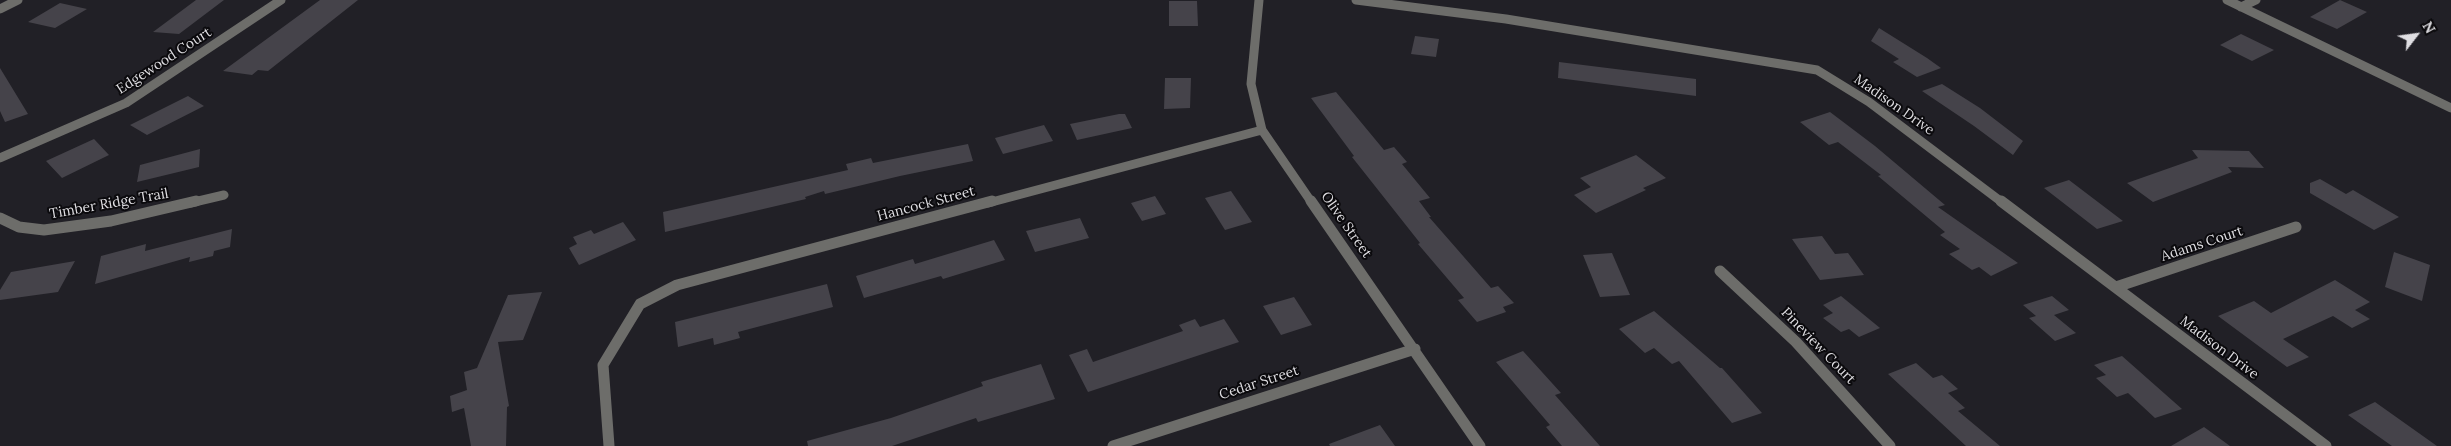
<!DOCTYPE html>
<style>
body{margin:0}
#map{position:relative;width:2451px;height:446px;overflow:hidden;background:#212026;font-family:Lora,serif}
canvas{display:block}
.north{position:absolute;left:2391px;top:10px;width:50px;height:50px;-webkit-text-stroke:4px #0b0a0d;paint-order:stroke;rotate:60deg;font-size:14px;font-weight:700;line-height:20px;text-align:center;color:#dfdee2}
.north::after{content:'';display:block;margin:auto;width:18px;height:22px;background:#dfdee2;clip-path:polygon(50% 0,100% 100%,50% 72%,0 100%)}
</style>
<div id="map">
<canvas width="2451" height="446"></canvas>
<div class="north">N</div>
</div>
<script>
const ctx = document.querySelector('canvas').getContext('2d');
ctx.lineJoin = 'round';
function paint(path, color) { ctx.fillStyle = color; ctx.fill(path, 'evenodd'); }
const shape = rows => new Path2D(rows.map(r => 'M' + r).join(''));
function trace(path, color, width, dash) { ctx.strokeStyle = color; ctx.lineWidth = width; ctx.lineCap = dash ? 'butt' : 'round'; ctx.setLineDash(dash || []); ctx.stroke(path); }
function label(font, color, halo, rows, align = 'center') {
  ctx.font = font + ' Lora,serif'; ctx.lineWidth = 4; ctx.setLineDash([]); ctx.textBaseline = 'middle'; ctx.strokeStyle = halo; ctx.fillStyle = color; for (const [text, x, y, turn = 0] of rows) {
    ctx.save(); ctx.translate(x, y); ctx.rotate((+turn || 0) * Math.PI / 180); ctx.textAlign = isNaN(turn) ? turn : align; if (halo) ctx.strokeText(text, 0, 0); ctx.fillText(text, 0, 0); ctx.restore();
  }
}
paint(shape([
 [196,0,224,0,179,34,153,32],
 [320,0,358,0,268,71,258,70,252,75,223,71],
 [2340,0,2367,12,2337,29,2310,17],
 [1169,1,1197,1,1198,26,1169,26],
 [60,3,87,9,55,28,28,22],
 [1879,28,1927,58,1941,68,1917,77,1893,62,1899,59,1871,41],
 [2241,34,2274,50,2252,61,2220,45],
 [1415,36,1439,39,1436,57,1411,54],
 [1559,62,1696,79,1696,96,1558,78],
 [0,68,28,114,5,122,0,111],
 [1165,78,1191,78,1190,108,1164,109],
 [1942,84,1980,108,2023,141,2013,155,1974,126,1922,91],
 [1336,92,1384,150,1394,147,1407,162,1402,164,1430,198,1419,201,1431,217,1429,217,1491,288,1498,286,1514,303,1503,307,1506,312,1477,322,1458,300,1464,298,1418,244,1420,243,1352,157,1354,156,1311,98],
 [188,96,204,106,147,135,130,125],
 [1830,112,1875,146,1945,205,1938,207,2018,263,1991,276,1979,267,1972,270,1949,254,1960,249,1940,235,1945,232,1878,176,1881,175,1838,142,1829,145,1800,122],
 [1119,114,1125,114,1132,128,1077,140,1070,124],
 [1044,125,1053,141,1003,154,995,138],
 [94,139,109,155,62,178,46,161],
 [968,144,973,161,900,176,825,194,824,191,805,197,806,199,665,232,663,212,848,170,846,164,871,158,873,163],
 [200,149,199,167,137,182,140,165],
 [2192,150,2249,151,2264,168,2228,167,2232,172,2153,202,2127,183,2198,158],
 [1636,155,1666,178,1643,188,1646,190,1596,213,1574,195,1591,187,1580,178],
 [2320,179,2346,194,2353,190,2399,217,2374,230,2310,193,2310,183],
 [2069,180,2094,199,2123,221,2097,229,2044,188],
 [1231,191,1252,222,1225,230,1205,198],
 [1155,196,1166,214,1142,221,1131,203],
 [1080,218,1089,238,1035,252,1026,231],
 [623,222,636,240,579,265,569,248,577,244,573,237,591,230,594,234],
 [232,229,230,247,214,251,213,256,189,262,190,257,95,284,101,256,146,244,145,251],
 [1822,236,1835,254,1848,253,1864,275,1820,280,1792,239],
 [994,240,1005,260,943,279,941,276,864,298,856,276,913,259,915,264],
 [2394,252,2430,265,2422,301,2385,287],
 [1612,253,1630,295,1600,297,1583,255],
 [75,261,58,292,0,300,0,290,11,272],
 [2335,280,2370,302,2355,310,2370,319,2352,328,2333,316,2283,339,2309,357,2287,367,2218,316,2254,301,2271,313],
 [827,284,833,307,738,332,740,338,714,345,713,338,678,347,675,322],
 [542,292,523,340,498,342,509,406,507,407,506,446,471,446,464,408,452,412,450,396,467,390,464,372,477,368,508,295],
 [1841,296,1880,328,1859,337,1849,329,1841,332,1823,318,1833,313,1823,305],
 [2052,296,2069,310,2054,315,2076,333,2055,341,2029,318,2036,316,2023,305],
 [1294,297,1312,325,1281,335,1263,306],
 [1654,311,1720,368,1722,368,1762,413,1732,423,1679,361,1672,364,1654,348,1645,353,1619,329],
 [1195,319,1200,327,1224,319,1239,342,1088,392,1069,355,1087,349,1093,362,1183,331,1179,325],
 [1523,351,1561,393,1555,395,1600,446,1562,446,1546,427,1550,425,1496,362],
 [2122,356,2182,409,2155,418,2128,393,2117,397,2096,378,2106,375,2094,365],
 [1916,363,1933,378,1942,375,1958,389,1948,393,1965,408,1958,411,2000,446,1966,446,1888,374],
 [1041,364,1055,399,978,422,976,418,892,446,808,446,807,441,891,418,983,386,981,382],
 [2375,402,2437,446,2392,446,2348,415],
 [1380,425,1395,446,1330,446,1329,444],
 [2204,427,2230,446,2171,446]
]), '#45434a');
trace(shape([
 [1259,0,1251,84,1262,130,1312,203],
 [1356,0,1506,19,1817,70,1869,102,2003,203],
 [2227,0,2451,108],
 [2241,7,2256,0],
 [0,9,18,0],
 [0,158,126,103,281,0],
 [190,203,224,195],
 [988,203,1262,130]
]), '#6d6d6a', 9);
trace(shape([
 [1311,201,1480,446],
 [2001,201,2326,446],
 [0,218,19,227,44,230,111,221,196,201],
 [1720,271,1796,342,1890,446],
 [2116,287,2296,227],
 [609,446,603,365,640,304,677,285,992,201],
 [1113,446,1415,349]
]), '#6d6d6a', 11);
label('14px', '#dfdee2', '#0b0a0d', [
 ["Edgewood Court",164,61,-33],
 ["Madison Drive",1894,105,35],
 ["Timber Ridge Trail",109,204,-10],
 ["Hancock Street",926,204,-15],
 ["Olive Street",1346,225,55],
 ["Adams Court",2202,244,-18],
 ["Pineview Court",1818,346,46],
 ["Madison Drive",2219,348,37],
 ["Cedar Street",1259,383,-18]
]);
</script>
